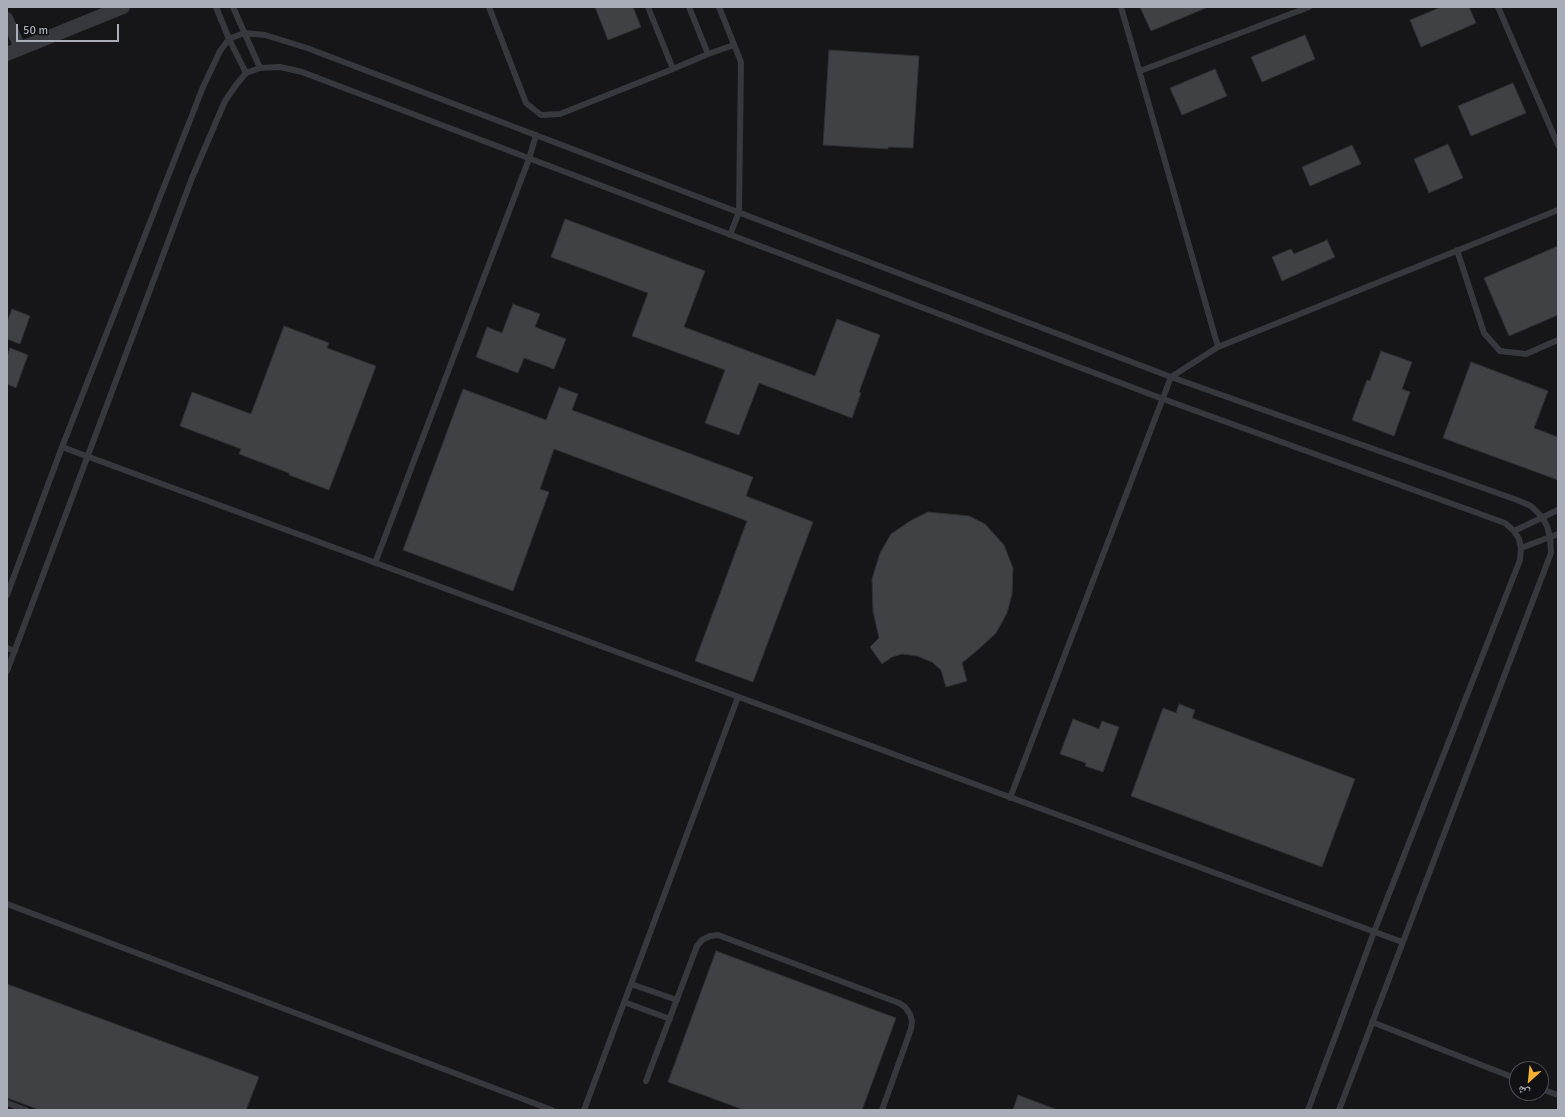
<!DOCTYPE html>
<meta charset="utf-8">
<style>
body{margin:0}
#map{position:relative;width:1565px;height:1117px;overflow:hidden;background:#161618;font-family:Signika,"Noto Naskh Arabic",sans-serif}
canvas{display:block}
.frame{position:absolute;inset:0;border:8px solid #a8adb8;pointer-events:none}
.north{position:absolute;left:1509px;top:1061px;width:40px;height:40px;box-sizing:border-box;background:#111113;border:1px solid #4d4f55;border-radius:50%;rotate:207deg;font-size:11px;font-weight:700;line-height:16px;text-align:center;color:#a8adb8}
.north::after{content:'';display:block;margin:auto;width:14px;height:18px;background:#f2b134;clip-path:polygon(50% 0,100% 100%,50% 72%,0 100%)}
.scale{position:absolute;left:16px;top:24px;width:103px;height:18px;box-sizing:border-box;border:2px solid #a8adb8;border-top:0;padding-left:5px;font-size:12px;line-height:14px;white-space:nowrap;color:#a8adb8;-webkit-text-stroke:3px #111113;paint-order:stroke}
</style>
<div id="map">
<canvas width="1565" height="1117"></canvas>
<div class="frame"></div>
<div class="north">ش</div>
<div class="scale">50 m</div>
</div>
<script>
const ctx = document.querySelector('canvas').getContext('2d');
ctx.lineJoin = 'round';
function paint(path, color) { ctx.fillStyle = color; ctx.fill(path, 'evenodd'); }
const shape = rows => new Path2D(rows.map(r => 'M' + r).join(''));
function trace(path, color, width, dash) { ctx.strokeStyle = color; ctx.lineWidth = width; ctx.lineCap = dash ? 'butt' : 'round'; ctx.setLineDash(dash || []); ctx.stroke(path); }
const building = shape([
 [595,7,633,7,641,27,608,40,595,7],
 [1140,7,1208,7,1151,31,1140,7],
 [1441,7,1469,7,1476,23,1421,47,1410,20,1441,7],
 [1305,35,1315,59,1262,82,1251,57,1305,35],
 [829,50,919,56,913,148,888,147,888,149,823,145,829,50],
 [1215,69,1227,96,1182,115,1170,88,1215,69],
 [1513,83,1526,113,1471,136,1458,106,1513,83],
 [1448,144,1463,178,1429,193,1414,159,1448,144],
 [1352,145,1361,164,1310,186,1302,167,1352,145],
 [565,219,705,271,684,327,815,376,837,319,880,335,859,392,861,393,852,418,759,383,739,435,705,423,725,370,632,336,648,293,551,257,565,219],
 [1327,240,1335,257,1282,281,1272,257,1291,249,1294,254,1327,240],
 [1558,246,1558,315,1509,336,1484,278,1558,246],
 [513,304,540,314,535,327,566,339,554,369,524,358,518,373,476,357,487,327,502,333,513,304],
 [12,309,30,316,20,344,7,339,7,322,12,309],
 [284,326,329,343,327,348,376,366,329,490,289,475,289,473,239,454,241,449,180,426,192,392,251,414,284,326],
 [10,348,28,355,16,388,7,384,7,357,10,348],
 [1381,351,1412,362,1402,389,1410,392,1394,436,1352,420,1367,380,1370,381,1381,351],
 [1471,362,1548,391,1534,428,1558,437,1558,480,1443,438,1471,362],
 [559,387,578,394,572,410,753,477,746,496,813,522,753,682,695,661,747,521,554,449,540,489,549,492,513,591,403,550,463,389,546,420,559,387],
 [928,512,969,516,985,524,1004,545,1013,568,1012,594,1007,613,996,633,980,648,962,663,967,681,946,687,941,670,932,662,917,656,902,654,892,657,882,664,870,647,879,638,873,611,872,579,880,553,891,534,910,521,928,512],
 [1179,704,1195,710,1192,718,1355,779,1322,867,1131,796,1163,708,1176,713,1179,704],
 [1073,719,1099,729,1102,721,1119,727,1103,772,1085,766,1086,763,1060,754,1073,719],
 [716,951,896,1018,862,1110,744,1110,668,1082,716,951],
 [7,984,259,1077,246,1110,40,1110,7,1098,7,984],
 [1018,1095,1055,1109,1054,1110,1013,1110,1018,1095]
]);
paint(building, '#404145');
trace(building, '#303034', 1);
trace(shape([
 [216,7,229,39,246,73],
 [233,7,260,68],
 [489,7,526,103,541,115,560,114,673,69,708,54,734,45],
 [648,7,673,69],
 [689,7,708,54],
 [719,7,741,62,739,212,730,235],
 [1121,7,1218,347],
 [1498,7,1558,145],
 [1140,71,1309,7],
 [1457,250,1484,333,1500,351,1526,354,1558,340],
 [62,447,1402,942],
 [1514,531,1558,510],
 [1521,548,1558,534],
 [375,563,529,159,536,135],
 [7,595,62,447,203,87,220,51,229,39,244,33,265,35,307,48,1171,377,1517,500,1531,506,1542,517,1547,526,1550,537,1551,553,1339,1110],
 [7,648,15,651],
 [7,671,192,178,225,101,236,85,246,73,260,68,280,67,302,72,1163,399,1505,523,1514,531,1519,539,1521,548,1520,560,1374,932,1308,1110],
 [1010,798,1171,377,1218,347,1558,210],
 [7,904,552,1110],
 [631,984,677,1000],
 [624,1002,670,1019],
 [1372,1022,1517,1079],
 [646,1081,697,946,702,940,710,936,718,935,899,1003,905,1007,910,1014,912,1021,911,1029,882,1110],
 [1541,1089,1558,1095],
 [7,1103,26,1110],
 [584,1110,738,697]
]), '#37383d', 6);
trace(shape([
 [7,18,20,48]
]), '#37383d', 12);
trace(shape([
 [7,54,123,7]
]), '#37383d', 14);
</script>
